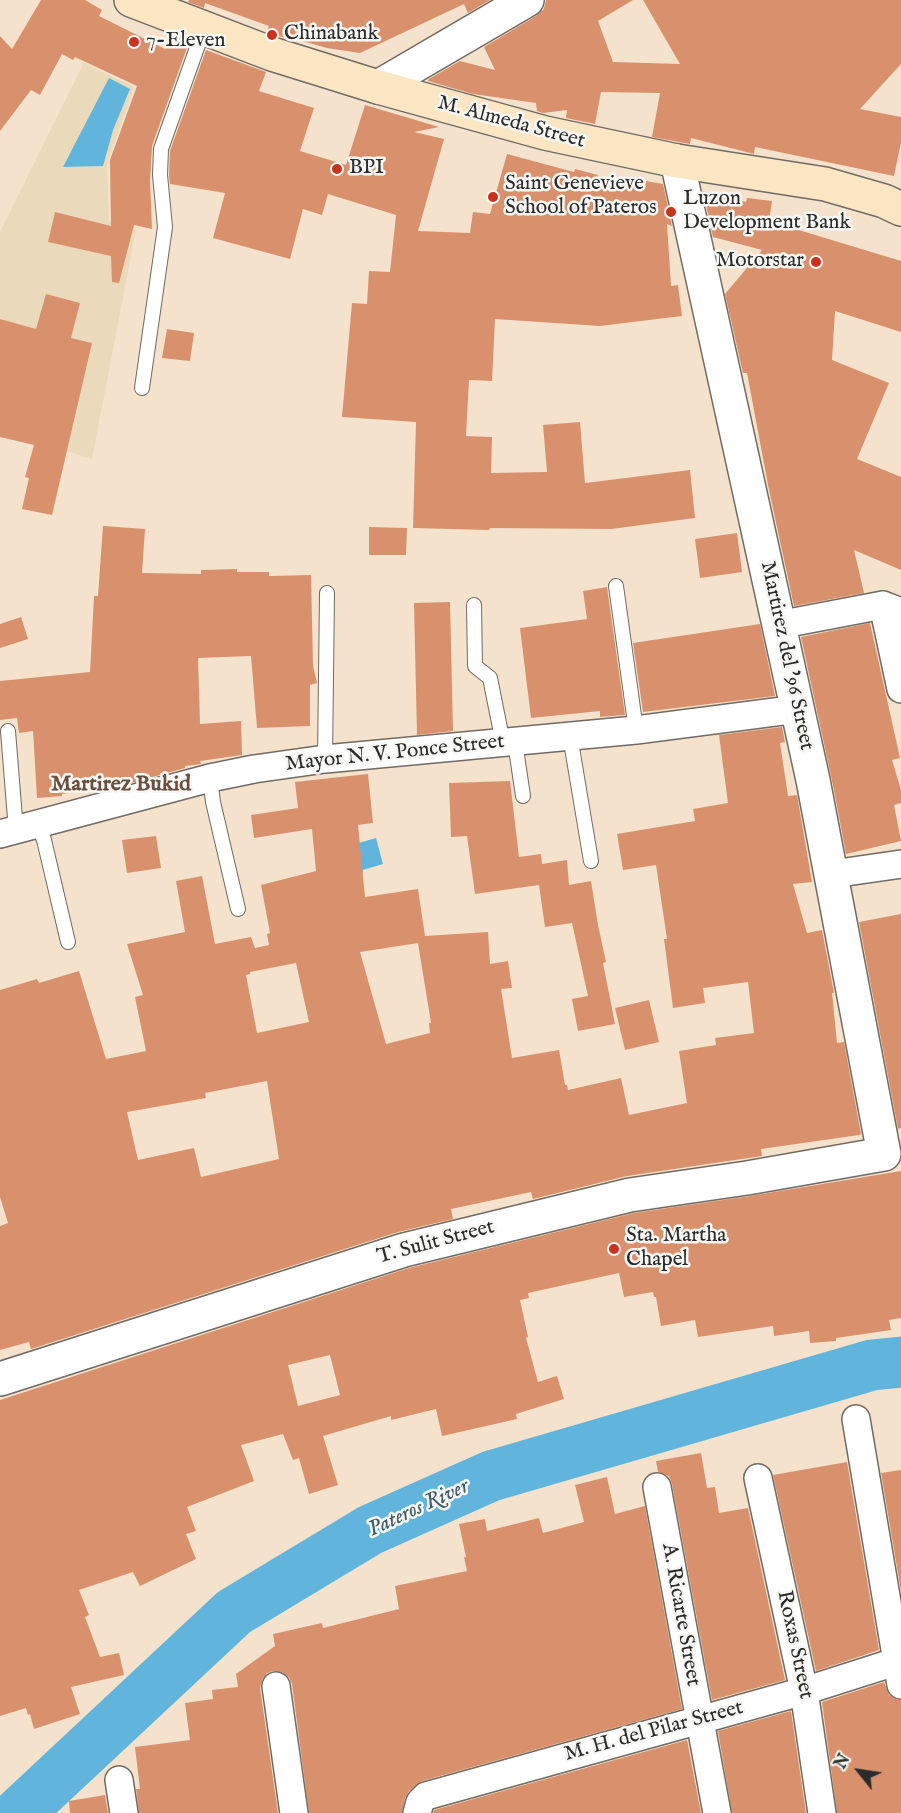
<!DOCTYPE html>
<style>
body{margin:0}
#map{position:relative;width:901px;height:1813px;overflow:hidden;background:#f4e2cc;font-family:"IM FELL English",serif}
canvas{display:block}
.north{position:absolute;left:829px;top:1741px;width:60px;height:60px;-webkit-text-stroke:4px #f6f6f2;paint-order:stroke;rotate:300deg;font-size:16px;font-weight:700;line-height:24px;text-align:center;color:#2b2b2b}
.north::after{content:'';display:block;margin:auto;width:21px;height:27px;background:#2b2b2b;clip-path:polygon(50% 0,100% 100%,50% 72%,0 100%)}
</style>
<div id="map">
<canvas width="901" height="1813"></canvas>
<div class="north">N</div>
</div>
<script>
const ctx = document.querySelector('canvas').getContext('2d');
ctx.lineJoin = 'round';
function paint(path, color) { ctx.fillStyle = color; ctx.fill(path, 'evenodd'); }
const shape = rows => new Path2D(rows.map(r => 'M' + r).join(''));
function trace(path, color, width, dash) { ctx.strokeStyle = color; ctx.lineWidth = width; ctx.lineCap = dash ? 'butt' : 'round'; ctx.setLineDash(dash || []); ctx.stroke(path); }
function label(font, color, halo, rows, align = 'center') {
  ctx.font = font + ' "IM FELL English",serif'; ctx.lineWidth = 5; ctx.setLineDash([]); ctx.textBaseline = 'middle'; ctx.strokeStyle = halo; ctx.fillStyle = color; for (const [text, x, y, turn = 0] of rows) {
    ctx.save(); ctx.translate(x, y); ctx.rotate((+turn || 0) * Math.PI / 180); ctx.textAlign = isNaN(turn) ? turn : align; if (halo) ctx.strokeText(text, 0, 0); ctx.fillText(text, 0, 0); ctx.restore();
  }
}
paint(shape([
 [84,63,134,87,107,164,109,221,136,229,92,459,0,430,0,232]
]), '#ead9ba');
paint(shape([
 [109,78,130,89,113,130,103,166,63,167],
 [376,838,383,864,363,870,361,880,334,850]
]), '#61b5dd');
trace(shape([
 [19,1813,234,1612,370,1530,491,1476,872,1365,901,1362]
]), '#61b5dd', 51);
paint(shape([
 [41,0,85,0,102,10,99,16,165,49,172,36,189,42,152,146,150,181,152,229,134,225,119,283,112,282,111,256,48,242,55,212,111,226,110,160,137,86,75,57,73,60,62,54,40,95,31,90,0,131,0,36,12,49],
 [189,0,490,0,468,13,464,4,360,53,327,48,292,38,291,40,267,32,269,26,205,3,204,8,188,2],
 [546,0,633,0,598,21,613,62,680,64,643,0,901,0,901,64,860,109,901,117,901,142,894,176,755,147,754,154,691,138,690,144,652,137,660,93,601,92,595,124,566,118,567,110,543,113,537,111,536,103,473,94,428,81,429,79,460,61,495,70,484,47,536,16,544,9],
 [206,50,266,72,259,91,314,108,300,151,346,165,365,105,439,127,414,132,444,139,418,231,470,233,473,212,490,214,507,154,574,172,575,169,598,175,597,177,645,187,646,181,663,184,672,226,667,224,671,286,678,285,682,316,600,326,495,319,492,381,469,380,466,436,492,437,491,473,547,472,543,425,580,422,585,483,690,470,695,518,611,529,490,528,489,530,413,528,416,422,342,417,352,303,367,304,369,271,390,272,396,215,328,194,322,215,303,209,290,259,213,238,225,193,170,184,169,175,170,151],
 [703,191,746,202,747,198,772,201,769,221,901,261,901,332,835,311,832,360,889,383,857,459,901,477,901,570,854,550,864,593,794,606,769,490,747,373,743,373,725,294,762,250,713,237],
 [46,294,80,303,71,338,92,343,52,515,22,509,29,478,25,477,34,445,0,437,0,319,36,329],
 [167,329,194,333,190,361,162,358],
 [103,526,145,529,142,573,201,574,201,570,237,569,237,572,269,572,269,576,311,575,313,666,317,683,310,685,310,726,257,728,251,656,198,658,200,724,241,721,242,755,200,761,201,764,185,766,185,768,106,790,105,787,62,794,62,796,37,798,33,731,19,733,17,718,0,720,0,681,90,672,94,596,98,596],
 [369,527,407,528,406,555,369,555],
 [737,533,742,572,700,578,695,539],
 [607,587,625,715,600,717,600,711,531,718,520,628,587,619,583,591],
 [450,602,453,731,417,735,414,603],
 [21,617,28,639,0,648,0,624],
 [870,623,900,758,892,760,901,790,901,803,894,805,901,841,846,854,834,790,801,637],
 [760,624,775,696,643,712,633,643],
 [782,727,785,742,780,743,788,796,797,795,812,882,793,884,807,933,822,930,834,993,832,993,837,1043,844,1042,861,1134,859,1135,761,1149,762,1156,627,1176,533,1199,531,1192,451,1209,453,1219,398,1232,31,1349,29,1342,0,1350,0,1226,8,1223,0,1197,0,990,37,979,39,983,79,971,106,1059,146,1051,135,997,143,995,127,944,185,932,176,881,202,876,215,944,251,937,255,948,269,945,267,934,270,933,261,885,316,871,312,829,254,838,251,815,298,808,295,782,368,774,373,823,358,825,365,897,418,889,425,936,488,932,490,964,508,961,512,988,501,989,512,1058,559,1050,565,1085,567,1085,568,1090,621,1078,629,1115,687,1103,679,1051,716,1045,715,1038,754,1033,748,982,703,988,705,1003,673,1008,664,939,667,939,656,865,623,870,617,834,695,821,693,809,728,803,719,735],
 [418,943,431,1023,429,1023,430,1033,386,1044,360,952],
 [296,963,309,1022,257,1033,246,975,250,974,250,972],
 [267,1081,279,1159,201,1177,194,1148,138,1160,127,1112,206,1098,205,1093],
 [510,781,519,857,541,854,542,864,567,860,569,885,591,881,598,925,606,962,603,963,615,1024,578,1031,572,999,588,996,572,923,545,927,539,885,475,894,467,836,451,837,449,783],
 [156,836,161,868,127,873,122,840],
 [901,914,901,1128,898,1129,859,922],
 [649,1000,659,1042,625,1050,615,1008],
 [901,1171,901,1318,889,1320,891,1330,836,1338,836,1341,810,1343,809,1331,774,1336,773,1326,698,1337,695,1320,661,1326,656,1297,654,1297,653,1292,624,1297,619,1273,528,1293,529,1298,520,1300,528,1337,526,1338,538,1382,557,1376,564,1399,516,1414,517,1419,442,1436,436,1409,391,1420,391,1416,323,1436,338,1485,309,1494,299,1458,293,1460,283,1434,241,1445,254,1481,187,1507,196,1531,186,1534,196,1559,140,1586,133,1572,79,1590,89,1615,85,1617,100,1657,119,1653,124,1675,71,1687,80,1714,34,1729,30,1714,28,1715,26,1708,0,1716,0,1400,409,1268,634,1213,750,1196],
 [330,1355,340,1395,298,1406,288,1365],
 [701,1453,707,1488,715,1487,719,1513,748,1508,785,1680,712,1700,672,1484,669,1476,658,1472,656,1461],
 [847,1462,879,1650,816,1671,773,1475],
 [901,1470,901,1591,881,1473],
 [607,1477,615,1514,645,1506,682,1709,422,1781,409,1791,405,1798,402,1813,309,1813,292,1684,289,1677,282,1672,273,1671,267,1673,262,1680,260,1688,278,1813,139,1813,136,1789,140,1789,135,1747,190,1740,185,1703,213,1699,212,1690,238,1687,236,1674,275,1646,273,1634,322,1623,323,1628,399,1609,395,1586,467,1571,464,1557,466,1557,459,1524,485,1519,487,1531,539,1518,543,1533,584,1522,575,1485],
 [884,1682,889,1695,895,1699,901,1700,901,1813,837,1813,822,1702],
 [791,1711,806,1813,732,1813,718,1731],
 [687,1740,701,1813,433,1813,434,1810],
 [105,1795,108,1813,70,1813,69,1801]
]), '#d9916d');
const service = shape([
 [142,388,165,227,160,175,161,149,204,28],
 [616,586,636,730],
 [474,605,475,666,490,678,503,743],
 [8,731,16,831],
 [570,736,591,861],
 [515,742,523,796],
 [325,759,327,593],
 [210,778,213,802,238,909],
 [38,825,44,840,68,942]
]);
const minor = shape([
 [883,605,901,689],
 [778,625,883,605,901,612],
 [0,834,210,778,254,769,325,759,636,730,798,709],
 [832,874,901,864],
 [856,1419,901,1685],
 [758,1478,804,1691,822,1813],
 [657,1487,717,1813],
 [276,1686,294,1813],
 [119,1780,124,1813],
 [417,1813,420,1802,426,1796,804,1691,901,1660]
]);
const tertiary = shape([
 [378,87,527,0],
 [0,1379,404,1250,630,1195,747,1178,884,1154,813,780,677,161]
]);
const secondary = shape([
 [131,0,272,54,378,87,545,133,677,161,825,184,884,201,901,209]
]);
trace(service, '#716b63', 16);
trace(minor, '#716b63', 30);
trace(tertiary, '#716b63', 36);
trace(secondary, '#716b63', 36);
trace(service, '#fff', 14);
trace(minor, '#fff', 27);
trace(tertiary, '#fff', 33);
trace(secondary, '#fbe6c4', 33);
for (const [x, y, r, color] of [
 [272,35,6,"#c8321e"],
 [134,42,6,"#c8321e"],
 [337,169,6,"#c8321e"],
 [493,197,6,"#c8321e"],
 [671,212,6,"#c8321e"],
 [816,262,6,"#c8321e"],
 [614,1249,6,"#c8321e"]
]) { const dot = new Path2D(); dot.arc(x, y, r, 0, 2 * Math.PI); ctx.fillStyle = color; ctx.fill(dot); trace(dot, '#f6f6f2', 2); }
label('21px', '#2b2b2b', '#f6f6f2', [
 ["Chinabank",284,35],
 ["7-Eleven",146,42],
 ["BPI",349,169],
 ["Saint Genevieve",505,185],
 ["School of Pateros",505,209],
 ["Luzon",683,200],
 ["Development Bank",683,224],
 ["Motorstar",804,262,"right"],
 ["Sta. Martha",626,1237],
 ["Chapel",626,1261]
], 'left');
label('21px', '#2b2b2b', '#f6f6f2', [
 ["M. Almeda Street",511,123,15],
 ["Martirez del '96 Street",786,656,78],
 ["Mayor N. V. Ponce Street",395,754,-6],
 ["T. Sulit Street",436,1243,-15],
 ["A. Ricarte Street",680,1615,80],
 ["Roxas Street",794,1645,78],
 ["M. H. del Pilar Street",654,1732,-15]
]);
label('bold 22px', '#684f42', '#f6f6f2', [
 ["Martirez Bukid",121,785]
]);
label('italic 22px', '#3e5b69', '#f6f6f2', [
 ["Pateros River",419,1509,-25]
]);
</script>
